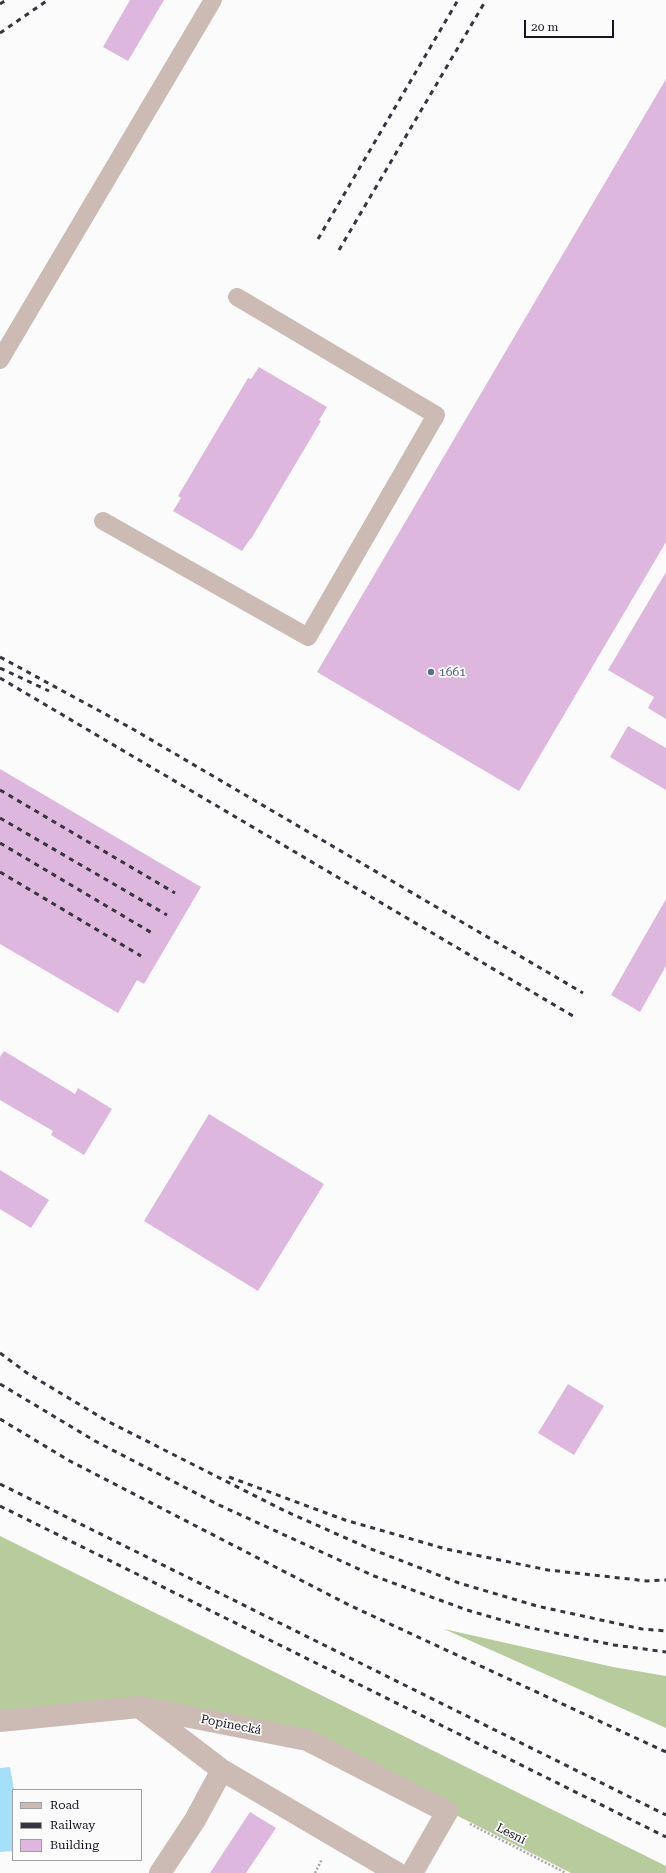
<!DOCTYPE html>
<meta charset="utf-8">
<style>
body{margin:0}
#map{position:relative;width:666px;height:1873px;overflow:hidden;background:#fbfbfb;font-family:"Roboto Serif",serif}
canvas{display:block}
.legend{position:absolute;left:12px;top:1789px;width:130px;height:72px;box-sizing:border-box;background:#fbfbfb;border:1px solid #9f9ea3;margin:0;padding:5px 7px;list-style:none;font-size:12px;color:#161320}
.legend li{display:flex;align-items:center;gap:8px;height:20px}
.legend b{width:20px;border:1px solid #9f9ea3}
.scale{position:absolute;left:524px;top:20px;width:90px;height:18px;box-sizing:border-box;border:2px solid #161320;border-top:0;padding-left:5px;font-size:12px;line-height:14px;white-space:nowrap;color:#161320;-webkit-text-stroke:3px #fbfbfb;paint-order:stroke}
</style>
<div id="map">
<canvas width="666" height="1873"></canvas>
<ul class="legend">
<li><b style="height:5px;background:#ccbbb5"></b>Road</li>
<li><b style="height:5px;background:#37343f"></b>Railway</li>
<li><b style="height:11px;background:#ddb7de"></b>Building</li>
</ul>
<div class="scale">20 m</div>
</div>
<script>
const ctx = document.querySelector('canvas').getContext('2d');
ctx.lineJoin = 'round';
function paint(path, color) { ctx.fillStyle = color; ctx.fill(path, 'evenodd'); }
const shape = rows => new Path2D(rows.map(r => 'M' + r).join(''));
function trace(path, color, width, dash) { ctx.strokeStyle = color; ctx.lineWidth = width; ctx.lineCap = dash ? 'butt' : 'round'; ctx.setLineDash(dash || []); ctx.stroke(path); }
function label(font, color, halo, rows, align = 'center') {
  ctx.font = font + ' "Roboto Serif",serif'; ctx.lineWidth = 3.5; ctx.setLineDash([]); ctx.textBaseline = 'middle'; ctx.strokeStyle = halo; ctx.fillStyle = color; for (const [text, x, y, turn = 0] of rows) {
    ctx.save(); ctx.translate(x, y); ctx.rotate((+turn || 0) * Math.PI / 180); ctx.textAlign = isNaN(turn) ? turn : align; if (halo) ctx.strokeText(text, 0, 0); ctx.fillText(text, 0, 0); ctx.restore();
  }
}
paint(shape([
 [0,1536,666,1866,666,1873,571,1873,307,1740,139,1707,0,1721],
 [444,1629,613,1667,666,1676,666,1728]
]), '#b7cb9c');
paint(shape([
 [10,1767,14,1790,13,1851,0,1852,0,1768]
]), '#a6dff8');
paint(shape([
 [130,0,164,0,128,61,103,47],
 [666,79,666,542,519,791,317,672],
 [259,367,327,407,319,420,321,421,251,539,250,539,242,551,173,511,181,498,178,496,248,378,251,379],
 [666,572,666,719,648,708,654,697,608,670],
 [628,726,666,748,666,790,610,757],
 [0,769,201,887,144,984,137,980,118,1013,0,944],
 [666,899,666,966,640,1012,611,995],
 [4,1051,75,1094,78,1088,112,1109,84,1155,51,1135,53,1131,0,1100,0,1057],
 [209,1114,324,1184,258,1291,144,1221],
 [0,1170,49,1200,31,1228,0,1209],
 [568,1384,604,1406,574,1455,538,1433],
 [250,1812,276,1828,246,1873,210,1873]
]), '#ddb7de');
trace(shape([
 [470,1824,566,1873],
 [315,1873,322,1859]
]), '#a9a8ad', 2.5, [2, 2]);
trace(shape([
 [0,360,213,0],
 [103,521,308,637,436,415,237,297]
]), '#ccbbb5', 18);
trace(shape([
 [143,1710,222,1770,397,1873],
 [0,1721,139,1707,307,1740,447,1812,412,1873],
 [160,1873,195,1820,222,1770]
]), '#ccbbb5', 22);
trace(shape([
 [0,4,6,0],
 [0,33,48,0],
 [318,239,458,0],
 [339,250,486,0],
 [0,657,131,728,583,993],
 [0,668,49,691],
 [0,678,573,1016],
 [0,790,175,893],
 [0,818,167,915],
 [0,843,152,933],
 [0,872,141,956],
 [0,1353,27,1373,107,1421,285,1511,366,1547,459,1583,537,1606,642,1629,666,1631],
 [0,1384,95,1441,219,1505,374,1576,467,1610,522,1626,614,1645,666,1652],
 [0,1419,68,1460,349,1605,666,1752],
 [229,1477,345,1520,446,1549,548,1570,647,1581,666,1580],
 [0,1484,666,1815],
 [0,1506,666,1837]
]), '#37343f', 3, [5, 5]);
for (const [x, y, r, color] of [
 [431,672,4,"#5c6f8a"]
]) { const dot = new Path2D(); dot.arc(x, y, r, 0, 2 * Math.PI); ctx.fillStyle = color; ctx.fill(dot); trace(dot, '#fbfbfb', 1.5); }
label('12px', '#4e5e75', '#fbfbfb', [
 ["1661",439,672]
], 'left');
label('12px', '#161320', '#fbfbfb', [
 ["Popinecká",231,1725,11],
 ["Lesní",511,1834,27]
]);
</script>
